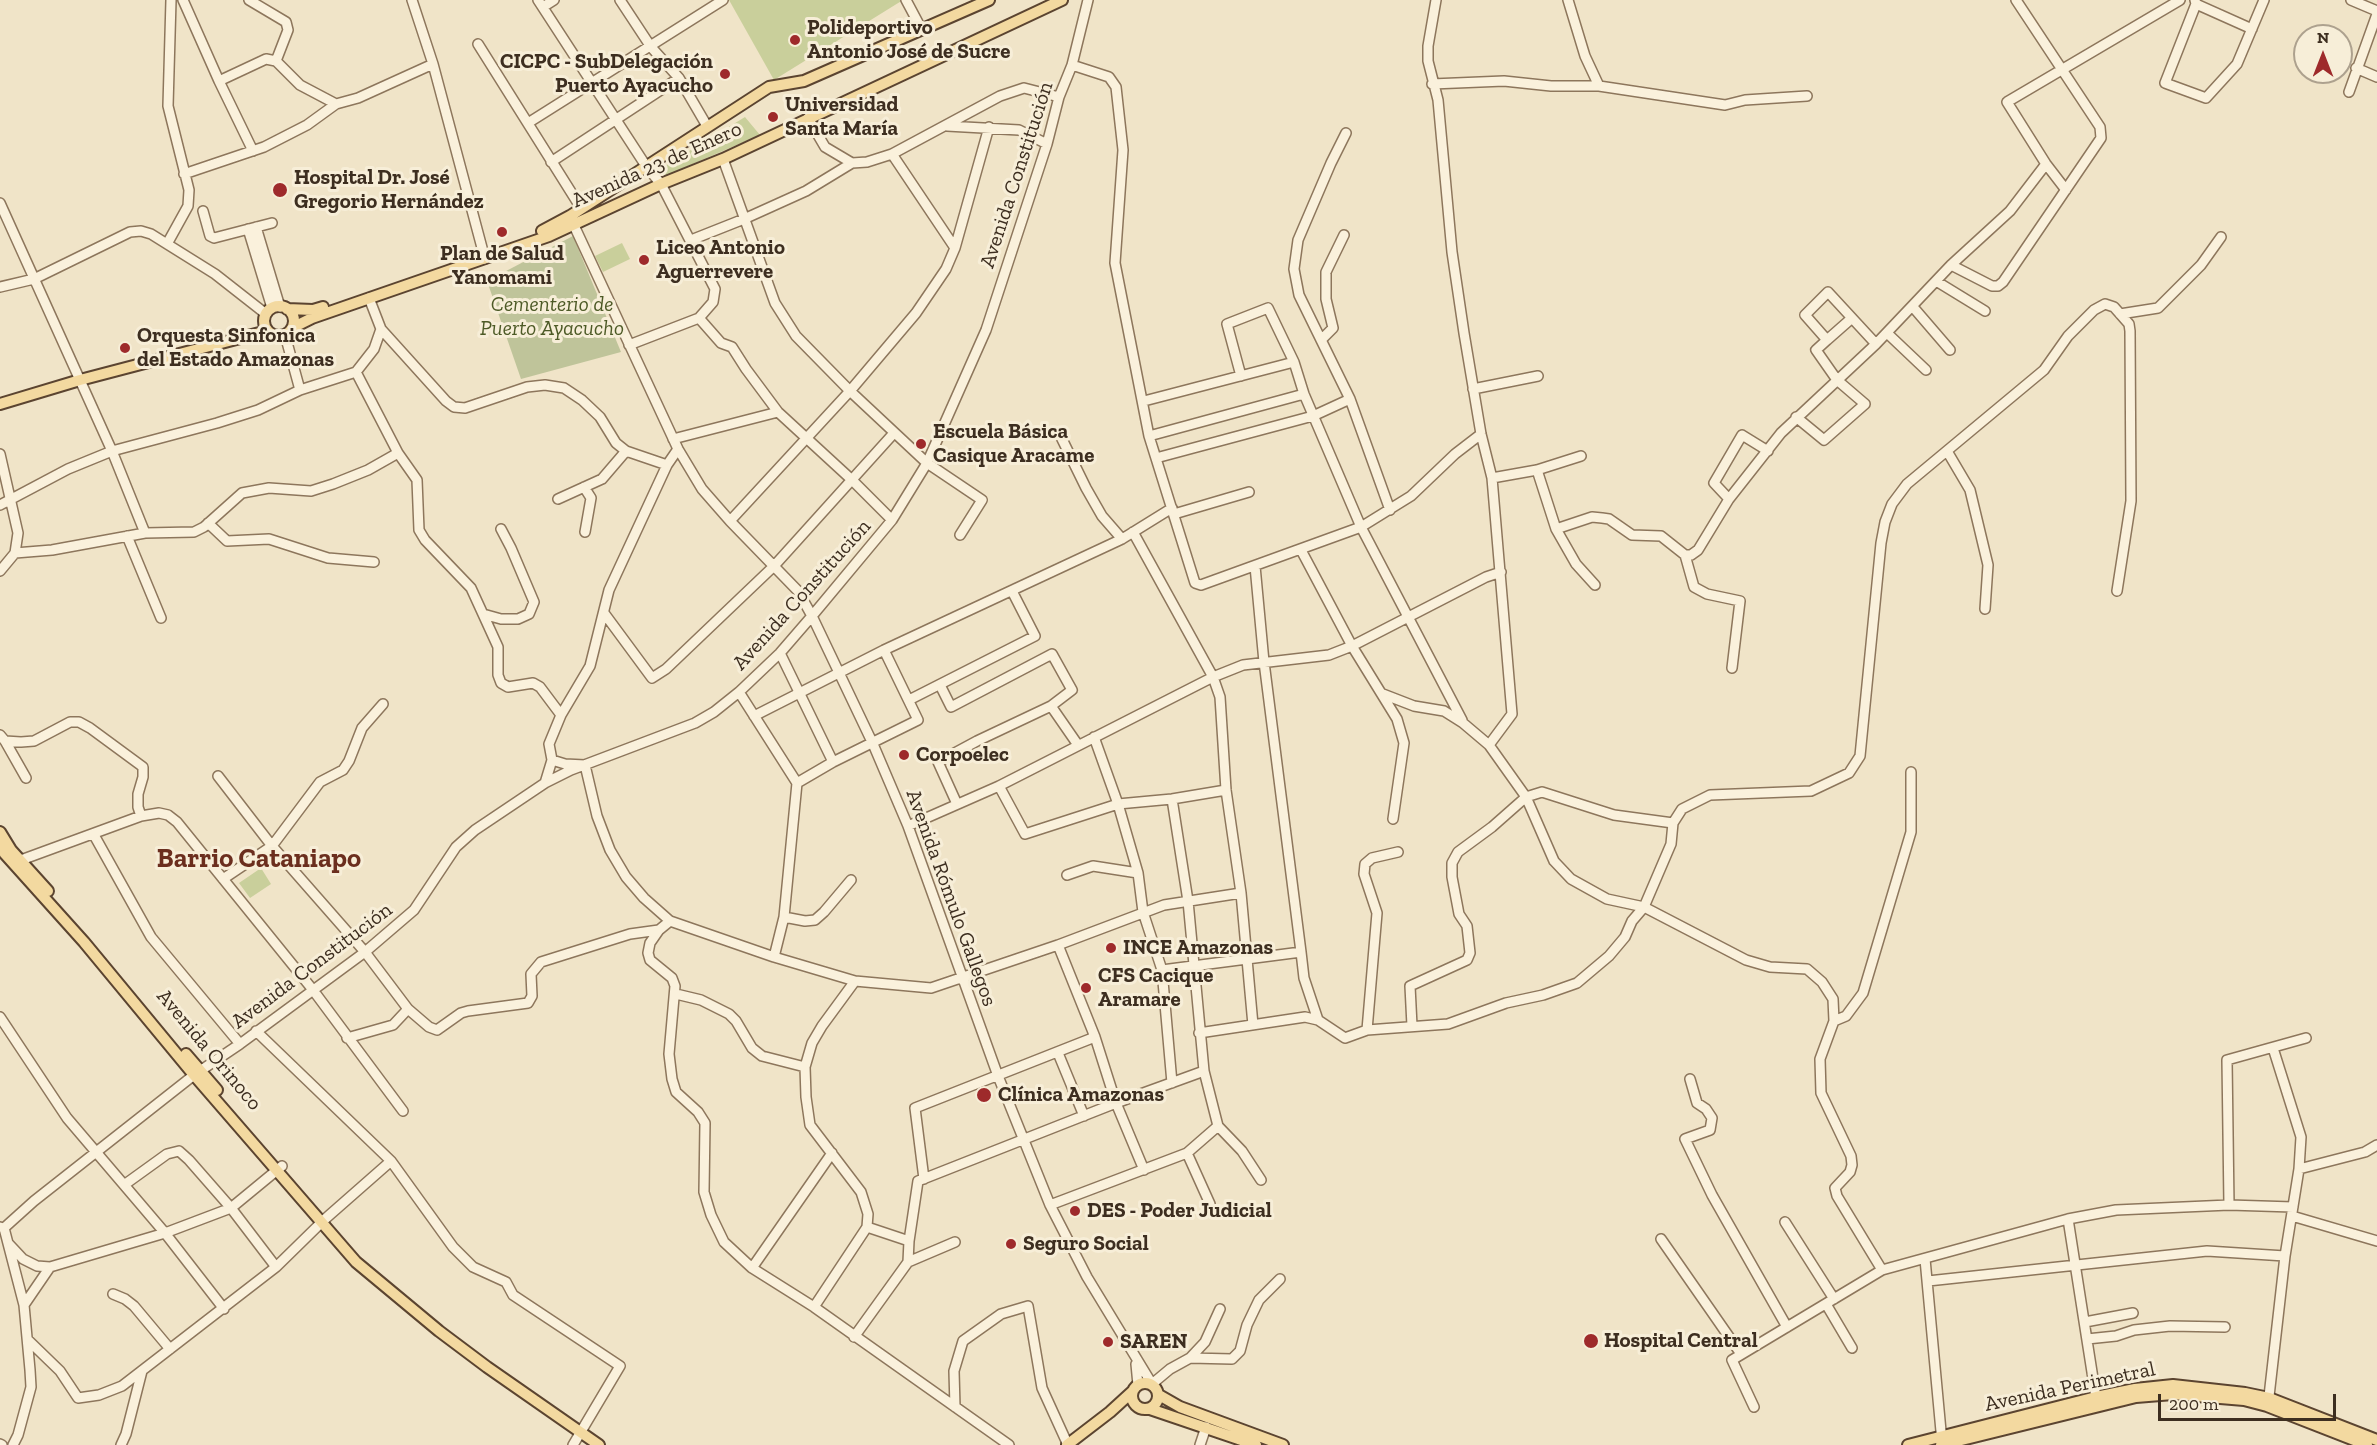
<!DOCTYPE html>
<meta charset="utf-8">
<style>
body{margin:0}
#map{position:relative;width:2377px;height:1445px;overflow:hidden;background:#f0e4c8;font-family:"Zilla Slab",serif}
canvas{display:block}
.north{position:absolute;left:2293px;top:24px;width:60px;height:60px;box-sizing:border-box;background:#f7eed8;border:2px solid #ada18e;border-radius:50%;rotate:0deg;font-size:16px;font-weight:700;line-height:24px;text-align:center;color:#3d2e20}
.north::after{content:'';display:block;margin:auto;width:21px;height:27px;background:#9e2a2b;clip-path:polygon(50% 0,100% 100%,50% 72%,0 100%)}
.scale{position:absolute;left:2158px;top:1394px;width:178px;height:27px;box-sizing:border-box;border:3px solid #3d2e20;border-top:0;padding-left:8px;font-size:18px;line-height:21px;white-space:nowrap;color:#3d2e20;-webkit-text-stroke:4px #f7eed8;paint-order:stroke}
</style>
<div id="map">
<canvas width="2377" height="1445"></canvas>
<div class="north">N</div>
<div class="scale">200 m</div>
</div>
<script>
const ctx = document.querySelector('canvas').getContext('2d');
ctx.lineJoin = 'round';
function paint(path, color) { ctx.fillStyle = color; ctx.fill(path, 'evenodd'); }
const shape = rows => new Path2D(rows.map(r => 'M' + r).join(''));
function trace(path, color, width, dash) { ctx.strokeStyle = color; ctx.lineWidth = width; ctx.lineCap = dash ? 'butt' : 'round'; ctx.setLineDash(dash || []); ctx.stroke(path); }
function label(font, color, halo, rows, align = 'center') {
  ctx.font = font + ' "Zilla Slab",serif'; ctx.lineWidth = 6; ctx.setLineDash([]); ctx.textBaseline = 'middle'; ctx.strokeStyle = halo; ctx.fillStyle = color; for (const [text, x, y, turn = 0] of rows) {
    ctx.save(); ctx.translate(x, y); ctx.rotate((+turn || 0) * Math.PI / 180); ctx.textAlign = isNaN(turn) ? turn : align; if (halo) ctx.strokeText(text, 0, 0); ctx.fillText(text, 0, 0); ctx.restore();
  }
}
paint(shape([
 [729,0,903,0,774,80],
 [745,117,760,135,667,175,662,174,663,167],
 [622,243,630,259,603,272,595,256],
 [261,868,271,884,250,898,239,883]
]), '#c9cf9b');
paint(shape([
 [573,236,621,352,521,379,487,281]
]), '#bfc49a');
const minor = shape([
 [183,0,219,81,253,151],
 [249,0,286,22,288,30,276,61],
 [412,0,433,64,485,259],
 [538,0,646,166,661,184,715,289,713,302,699,318,629,345],
 [620,0,651,47,679,78,707,126],
 [906,0,922,30],
 [1436,0,1428,46,1428,61,1438,100,1452,252,1464,333,1481,434,1492,478,1512,714,1489,745],
 [1568,0,1585,56,1599,86],
 [2195,0,2196,4,2165,83,2206,98,2237,64,2264,0],
 [2351,0,2377,11],
 [2196,4,2252,29],
 [543,7,554,0],
 [478,44,581,208],
 [1072,65,1109,77,1116,87,1123,150,1115,263,1149,436,1195,583,1201,585,1361,527,1411,496,1455,454,1481,434],
 [2356,68,2377,77],
 [219,81,266,59,276,61,300,85,336,104],
 [1432,84,1504,81,1551,86,1599,86,1725,105,1745,100,1807,96],
 [2349,92,2377,14],
 [808,118,825,147,852,163,867,162,892,154,1000,96,1024,88,1059,97],
 [528,123,723,0],
 [947,126,1019,130,1047,144],
 [1346,133,1331,163,1298,240,1294,269,1299,295,1350,399,1390,510],
 [892,154,955,248],
 [723,159,775,303,796,336,850,391,927,463,982,500,960,535],
 [551,162,679,78],
 [184,174,264,147,307,125,336,104,358,98,433,64],
 [2066,190,2046,164,2007,102,2180,0],
 [0,203,112,451,145,533],
 [203,211,210,236,214,238,272,223],
 [571,219,678,449,702,489,730,521,798,591,812,616,873,744,908,826,998,1076,1050,1205,1087,1277,1152,1384,1170,1369,1190,1358,1232,1359,1240,1351,1247,1325,1259,1300,1280,1279],
 [256,227,280,307],
 [248,229,272,308],
 [691,240,744,219,806,191,852,163],
 [167,244,188,206,189,190,168,106,171,0],
 [1951,265,1992,286,1998,286,2003,282,2101,138,2100,127,2016,0],
 [1936,281,1985,311],
 [0,287,34,279,130,232,141,231,151,234,215,274,266,314],
 [369,298,381,329,446,401,454,407,465,408,527,387,545,385,564,388,582,400,600,417,616,443,626,451,667,465],
 [1913,307,1950,350],
 [2120,314,2158,308,2201,265,2221,237],
 [699,318,721,343,732,347,746,369,778,412,852,480,892,520],
 [1887,333,1926,370],
 [285,335,300,390],
 [1321,340,1333,328,1326,299,1326,272,1344,235],
 [1827,340,1852,318],
 [356,372,398,453,417,480,419,530,425,540,471,588,498,647,498,675,501,683,508,687,533,683,540,687,561,715],
 [1241,376,1227,324,1268,308,1294,362,1304,394,1361,527,1462,720],
 [1473,389,1538,376],
 [1144,401,1294,362],
 [1796,417,1824,440,1865,404,1837,380,1816,350,1827,340,1805,315,1828,292,1876,344],
 [1149,436,1304,394],
 [1061,437,1086,488,1102,516,1122,539],
 [673,439,778,412],
 [1947,451,1970,490,1988,565,1985,609],
 [0,454,18,533,15,553,0,571],
 [1156,458,1313,416,1350,399],
 [1537,470,1556,529,1576,564,1595,585],
 [1492,478,1537,470,1581,456],
 [584,487,591,498,585,532],
 [558,499,602,479,626,451],
 [1729,499,1714,483,1742,435,1768,451],
 [0,505,68,469,112,451,217,423,258,410,300,390,356,372,374,349,381,329],
 [1174,514,1249,492],
 [730,521,850,391,916,313,946,269,955,248,989,127],
 [208,523,227,541,269,539,328,558,374,562],
 [1556,529,1592,517,1602,518,1609,519,1632,535,1661,536,1685,555,1691,555,1698,550,1729,499,1781,433,1876,344,1951,265,2010,211,2046,164],
 [1133,532,1213,677,1220,697,1226,790,1241,893,1253,1025],
 [127,536,161,618],
 [1301,550,1352,646,1397,719,1404,743,1393,819],
 [15,553,52,550,145,533,194,532,204,527,242,493,269,488,311,491,333,484,368,470,398,453],
 [1685,555,1694,587,1707,594,1740,601,1732,668],
 [1255,566,1264,662,1301,952,1304,978,1318,1020],
 [604,613,652,678,666,669,774,566,894,433],
 [483,614,501,619,518,619,529,614,534,602,511,548,501,529],
 [780,653,833,762],
 [940,685,951,707,1052,654,1072,690,1051,706],
 [739,692,797,783,784,917,774,957],
 [1383,694,1414,706,1444,711,1463,723,1489,745,1526,797,1554,861,1571,879,1607,899,1644,907,1746,960,1770,967,1807,969,1822,982,1833,999,1834,1021,1820,1059,1821,1093,1851,1156,1852,1165,1850,1172,1835,1188,1837,1196,1882,1270],
 [909,700,1035,636,1012,591],
 [754,716,884,650,1122,539,1172,508],
 [0,735,5,741,21,742,34,741,70,722,79,722,90,728,143,767,143,777,138,794,138,807,141,816],
 [1094,737,1118,804,1138,873,1143,912,1162,970,1172,1083],
 [5,741,26,778],
 [552,760,565,764,585,765,597,816,610,850,626,877,644,898,670,921,774,957,855,981,931,988,1058,945,1164,905,1241,893],
 [218,776,272,846,365,952,408,1009,429,1027,437,1030,461,1013,468,1011,528,1003,532,996,531,974,541,962,630,934,659,930],
 [545,783,552,760,549,744,561,715,590,666,609,590,667,465,678,449],
 [797,783,833,762,918,720,884,650],
 [999,786,1025,834,1118,804,1172,799,1226,790],
 [1172,799,1188,901,1204,1071,1218,1126,1242,1151,1261,1180],
 [957,804,938,762,977,741,1051,706,1078,745],
 [908,826,999,786,1213,677,1243,665,1329,655,1352,646,1486,577,1501,572],
 [94,835,151,937,240,1044],
 [21,860,141,816,159,813,168,815,177,822,313,990,403,1111],
 [1067,875,1093,866,1138,873],
 [223,879,272,846,320,782,343,770,349,761,362,728,383,704],
 [784,917,805,921,815,920,824,912,851,880],
 [670,921,659,930,650,943,648,953,650,960,672,978,675,986,669,1054,672,1079,676,1092,698,1112,705,1123,704,1192,711,1215,724,1242,752,1268,814,1307,1009,1445],
 [1058,945,1095,1037,1116,1103,1144,1170],
 [1162,970,1301,952],
 [676,994,701,1000,729,1014,736,1021,752,1048,762,1056,805,1067],
 [0,1017,67,1118,165,1233,224,1309],
 [1834,1021,1846,1016,1863,993,1911,832,1911,772],
 [1412,1026,1410,986,1467,960,1470,953,1467,926,1459,914,1452,877,1452,863,1458,852,1492,827,1526,797,1542,792,1614,815,1673,823],
 [1367,1030,1377,913,1364,874,1365,864,1372,858,1398,852],
 [256,1031,391,1161,453,1247,473,1267,506,1282,513,1295,620,1366,573,1445],
 [1199,1033,1305,1017,1318,1020,1345,1038,1367,1030,1448,1024,1506,1003,1543,995,1577,983,1609,956,1625,937,1632,921,1644,907,1671,844,1673,823,1682,809,1710,795,1811,791,1849,773,1860,756,1881,543,1885,522,1892,504,1907,484,2044,370,2068,336,2094,310,2105,304,2114,307,2129,324,2130,331,2131,501,2117,591],
 [347,1038,393,1025,408,1009],
 [1058,1053,1084,1116],
 [1690,1079,1697,1103,1706,1109,1712,1118,1710,1130,1685,1139,1712,1195,1787,1327],
 [1187,1153,1210,1204],
 [2299,1169,2365,1152,2377,1145],
 [924,1179,915,1108,1095,1037],
 [124,1185,167,1154,179,1151,189,1160,231,1208,276,1267],
 [1050,1205,1187,1153,1218,1126],
 [2229,1205,2227,1060,2306,1038],
 [2292,1216,2377,1241],
 [2068,1219,2097,1404],
 [1785,1222,1834,1299],
 [0,1227,4,1228,24,1305,30,1370,31,1387,18,1435,13,1445],
 [867,1227,909,1241],
 [4,1228,34,1201,194,1075,240,1044,365,952,414,910,456,847,475,830,545,783,571,770,695,723,714,712,739,692,780,653,812,616,892,520,927,463,986,330,1047,144,1059,97,1072,65,1088,0],
 [1661,1239,1741,1354],
 [8,1243,23,1259,37,1266,50,1267,165,1233,231,1208,282,1166],
 [1925,1259,1942,1442],
 [908,1262,955,1242],
 [752,1268,832,1153],
 [1928,1281,2207,1251,2285,1256],
 [113,1294,125,1299,134,1306,170,1349],
 [1826,1304,1852,1348],
 [24,1305,50,1267],
 [814,1307,867,1227,868,1214,861,1192,810,1125,806,1097,805,1067,812,1043,822,1026,855,981],
 [2085,1322,2133,1313],
 [854,1337,908,1262,909,1241,918,1181,1116,1103,1204,1071],
 [2087,1339,2116,1336,2134,1330,2170,1326,2225,1327],
 [28,1340,60,1371,78,1398,99,1395,122,1386,276,1267,325,1219,391,1161],
 [1190,1358,1205,1342,1220,1309],
 [1136,1364,1138,1385],
 [2268,1405,2285,1256,2299,1169,2301,1137,2273,1048],
 [955,1407,954,1371,963,1341,1001,1314,1028,1306,1042,1388,1068,1445],
 [1754,1407,1732,1360,1882,1270,2068,1219,2116,1210,2229,1205,2293,1207],
 [0,1444,2,1445],
 [121,1445,126,1434,142,1371],
 [1200,1445,1206,1427]
]);
const major = shape([
 [542,231,570,216,769,87,804,81,989,0],
 '264 321a15 15 0 1 1 30 0a15 15 0 1 1-30 0Z',
 [287,309,313,310,323,307],
 [292,328,312,318,549,236,661,184,723,159,1062,0],
 [0,404,80,380,267,331],
 [0,832,11,850,48,891],
 [0,846,5,854,84,942,194,1075,356,1262,439,1331,487,1367,599,1445],
 [186,1054,217,1090],
 '1132 1396a13 13 0 1 1 26 0a13 13 0 1 1-26 0Z',
 [1159,1395,1180,1407,1283,1445],
 [1150,1409,1256,1445],
 [1067,1445,1110,1412,1133,1391],
 [1908,1445,2096,1397,2135,1389,2173,1385,2245,1393,2269,1398,2377,1440],
 [1941,1445,2136,1397,2173,1394,2244,1400,2267,1406,2367,1445]
]);
trace(minor, '#8d765c', 12);
trace(major, '#5b4430', 14);
trace(minor, '#faf1dc', 9);
trace(major, '#f3d9a0', 10);
for (const [x, y, r, color] of [
 [795,40,6,"#9e2a2b"],
 [725,74,6,"#9e2a2b"],
 [773,117,6,"#9e2a2b"],
 [280,190,8,"#9e2a2b"],
 [502,232,6,"#9e2a2b"],
 [644,260,6,"#9e2a2b"],
 [125,348,6,"#9e2a2b"],
 [921,444,6,"#9e2a2b"],
 [904,755,6,"#9e2a2b"],
 [1111,948,6,"#9e2a2b"],
 [1086,988,6,"#9e2a2b"],
 [984,1095,8,"#9e2a2b"],
 [1075,1211,6,"#9e2a2b"],
 [1011,1244,6,"#9e2a2b"],
 [1591,1341,8,"#9e2a2b"],
 [1108,1342,6,"#9e2a2b"]
]) { const dot = new Path2D(); dot.arc(x, y, r, 0, 2 * Math.PI); ctx.fillStyle = color; ctx.fill(dot); trace(dot, '#f7eed8', 2); }
label('bold 21px', '#3d2e20', '#f7eed8', [
 ["Polideportivo",807,28],
 ["Antonio José de Sucre",807,52],
 ["CICPC - SubDelegación",713,62,"right"],
 ["Puerto Ayacucho",713,86,"right"],
 ["Universidad",785,105],
 ["Santa María",785,129],
 ["Hospital Dr. José",294,178],
 ["Gregorio Hernández",294,202],
 ["Liceo Antonio",656,248],
 ["Aguerrevere",656,272],
 ["Plan de Salud",502,254,"center"],
 ["Yanomami",502,278,"center"],
 ["Orquesta Sinfonica",137,336],
 ["del Estado Amazonas",137,360],
 ["Escuela Básica",933,432],
 ["Casique Aracame",933,456],
 ["Corpoelec",916,755],
 ["INCE Amazonas",1123,948],
 ["CFS Cacique",1098,976],
 ["Aramare",1098,1000],
 ["Clínica Amazonas",998,1095],
 ["DES - Poder Judicial",1087,1211],
 ["Seguro Social",1023,1244],
 ["Hospital Central",1604,1341],
 ["SAREN",1120,1342]
], 'left');
label('21px', '#3d2e20', '#f7eed8', [
 ["Avenida 23 de Enero",657,165,-24],
 ["Avenida Constitución",1017,175,-72],
 ["Avenida Constitución",802,595,-48],
 ["Avenida Rómulo Gallegos",951,898,70],
 ["Avenida Constitución",312,966,-37],
 ["Avenida Orinoco",209,1050,50],
 ["Avenida Perimetral",2070,1387,-12]
]);
label('italic 21px', '#4d5a26', '#f7eed8', [
 ["Cementerio de",552,305],
 ["Puerto Ayacucho",552,329]
]);
label('bold 27px', '#6b2e1e', '#f7eed8', [
 ["Barrio Cataniapo",259,859]
]);
</script>
